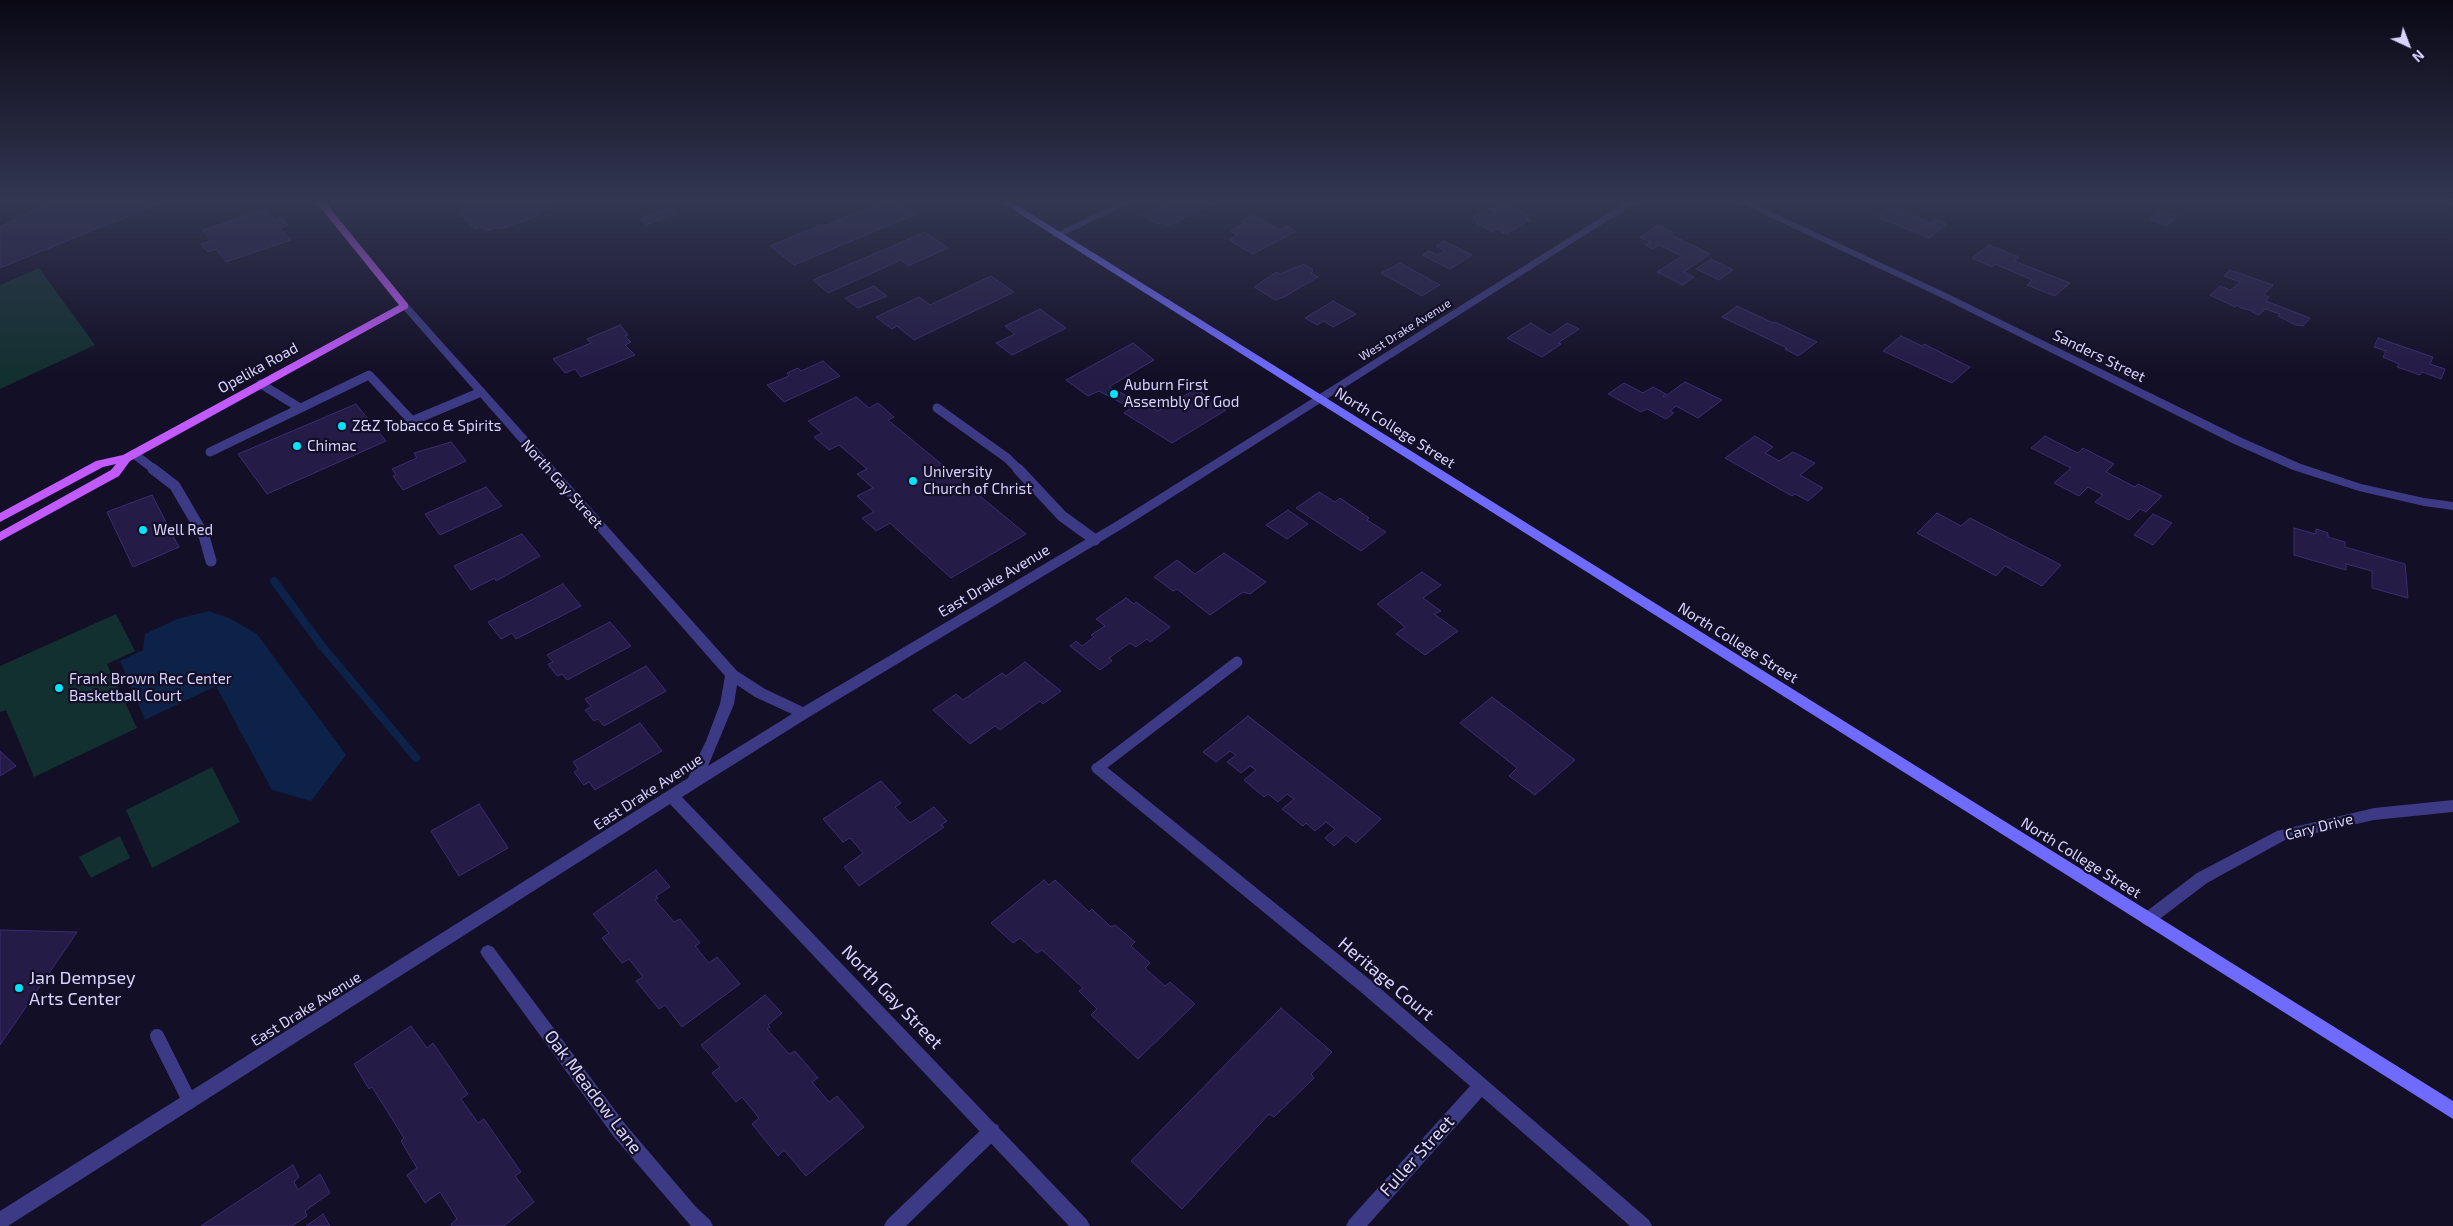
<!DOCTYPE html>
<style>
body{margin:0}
#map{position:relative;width:2453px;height:1226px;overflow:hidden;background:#130f26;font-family:"Exo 2",sans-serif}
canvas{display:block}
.north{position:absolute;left:2383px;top:20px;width:50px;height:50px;-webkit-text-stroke:4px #130f26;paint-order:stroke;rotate:137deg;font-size:14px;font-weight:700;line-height:20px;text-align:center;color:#d9d4ff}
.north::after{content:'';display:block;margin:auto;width:18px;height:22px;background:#d9d4ff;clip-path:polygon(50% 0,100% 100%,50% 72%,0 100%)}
</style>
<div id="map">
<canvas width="2453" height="1226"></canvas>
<div class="north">N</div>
</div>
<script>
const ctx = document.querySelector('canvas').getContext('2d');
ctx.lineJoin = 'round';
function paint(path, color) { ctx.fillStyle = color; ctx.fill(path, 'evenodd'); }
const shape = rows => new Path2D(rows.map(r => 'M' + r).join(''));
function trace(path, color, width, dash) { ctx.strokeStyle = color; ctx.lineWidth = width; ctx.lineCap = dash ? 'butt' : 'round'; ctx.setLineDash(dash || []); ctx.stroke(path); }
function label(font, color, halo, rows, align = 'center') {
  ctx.font = font + ' "Exo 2",sans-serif'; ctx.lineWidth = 4.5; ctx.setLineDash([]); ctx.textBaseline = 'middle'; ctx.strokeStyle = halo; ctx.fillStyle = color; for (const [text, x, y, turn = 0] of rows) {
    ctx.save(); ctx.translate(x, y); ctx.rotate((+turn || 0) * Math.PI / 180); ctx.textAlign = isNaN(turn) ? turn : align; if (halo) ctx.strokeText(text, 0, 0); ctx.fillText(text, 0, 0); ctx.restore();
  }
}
paint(shape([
 [39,268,95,345,0,389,0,285],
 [116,614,135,651,107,664,137,728,34,777,6,710,0,712,0,666],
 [212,767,240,822,152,868,126,810],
 [120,836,130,858,91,878,79,857]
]), '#12302f');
paint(shape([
 [209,611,231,619,257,634,346,755,311,801,272,790,216,686,145,720,120,661,143,650,145,634,177,619]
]), '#0c2248');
trace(shape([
 [274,581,322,646,416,758]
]), '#0c2248', 8);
const building = shape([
 [49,202,163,202,0,268,0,227,49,202],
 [471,202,551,202,556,207,537,213,540,215,501,229,499,227,486,231,481,227,475,229,459,213,469,209,464,205,471,202],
 [887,202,898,202,916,214,794,265,770,246,821,225,824,226,879,203,887,202],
 [1170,202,1216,202,1168,226,1161,223,1157,224,1142,215,1170,202],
 [1497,204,1503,207,1507,205,1530,216,1526,219,1530,220,1506,234,1497,229,1493,232,1476,223,1480,221,1473,217,1482,212,1489,216,1495,212,1488,209,1497,204],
 [670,207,677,213,646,225,639,219,670,207],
 [1888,207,1895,210,1897,209,1931,223,1936,219,1947,224,1929,238,1880,218,1883,215,1879,214,1888,207],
 [265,209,275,220,282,218,288,225,280,228,291,240,226,262,216,249,208,252,201,244,211,241,203,230,265,209],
 [2158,210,2177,216,2167,226,2149,219,2158,210],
 [1253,215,1280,230,1287,226,1296,231,1253,254,1229,240,1237,235,1230,231,1244,224,1241,222,1253,215],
 [1658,225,1675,233,1671,235,1710,254,1684,272,1694,277,1683,285,1657,272,1682,256,1659,245,1653,249,1645,245,1651,242,1640,237,1658,225],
 [925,232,948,248,908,266,901,260,828,293,813,280,925,232],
 [1444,241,1472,255,1450,269,1422,255,1429,251,1437,255,1445,251,1436,246,1444,241],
 [1989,245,2019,257,2014,261,2070,283,2055,296,2027,285,2032,280,1995,264,1992,267,1972,258,1989,245],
 [1711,259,1733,270,1719,280,1696,269,1711,259],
 [1400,263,1440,285,1422,296,1381,273,1400,263],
 [1304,264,1313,270,1311,273,1318,277,1284,297,1275,300,1254,287,1276,272,1280,274,1304,264],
 [2230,270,2273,285,2264,295,2269,297,2266,301,2310,318,2303,326,2296,325,2278,316,2280,314,2265,309,2259,315,2252,312,2253,311,2241,308,2237,305,2235,307,2210,295,2220,286,2230,290,2238,284,2240,282,2224,276,2230,270],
 [991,276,1014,292,914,340,897,326,892,329,876,317,919,297,930,305,991,276],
 [874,286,887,296,858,308,845,298,874,286],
 [1333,301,1356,314,1333,327,1324,321,1317,325,1305,318,1333,301],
 [1737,306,1773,323,1775,322,1817,342,1798,356,1785,349,1787,348,1722,317,1737,306],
 [1040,309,1066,328,1012,355,996,343,1015,334,1005,326,1040,309],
 [1531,323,1550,335,1567,323,1579,329,1558,343,1561,344,1542,357,1507,338,1531,323],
 [620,325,628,335,625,336,631,342,625,345,635,355,581,377,575,369,565,373,553,359,591,343,587,339,620,325],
 [1901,336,1922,346,1924,344,1970,367,1952,383,1883,351,1901,336],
 [2378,338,2433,357,2430,364,2445,369,2441,379,2422,372,2420,375,2397,367,2399,364,2383,357,2386,351,2374,347,2378,338],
 [1133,343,1154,360,1109,387,1158,411,1196,389,1226,410,1172,443,1124,413,1131,408,1099,391,1088,396,1066,380,1133,343],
 [823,361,840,376,784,402,767,385,789,376,787,373,798,368,801,371,823,361],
 [1685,382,1722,400,1698,418,1676,406,1670,411,1674,413,1666,419,1647,409,1641,412,1608,394,1624,383,1643,393,1653,387,1666,394,1663,396,1664,397,1685,382],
 [856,397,869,408,878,403,894,417,888,420,1026,534,951,578,890,523,876,531,862,518,874,512,857,496,873,488,857,474,867,469,839,445,829,450,814,437,822,433,808,421,856,397],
 [356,404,386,441,267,494,238,454,356,404],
 [1755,436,1773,447,1765,453,1779,461,1793,452,1815,463,1800,475,1823,488,1808,501,1795,494,1792,496,1725,458,1755,436],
 [2045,436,2078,453,2083,448,2114,464,2106,472,2135,487,2138,484,2162,496,2146,512,2140,509,2129,520,2095,502,2103,495,2088,487,2079,496,2054,483,2071,468,2031,448,2045,436],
 [451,442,466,461,403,490,393,476,396,475,392,469,417,458,414,453,451,442],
 [486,487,502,506,440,535,425,514,486,487],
 [1319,492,1335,502,1340,498,1369,518,1367,520,1386,532,1361,551,1296,508,1319,492],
 [152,495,179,547,133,567,107,512,152,495],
 [1288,510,1308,524,1287,539,1266,525,1288,510],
 [1937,513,1961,526,1970,518,2061,565,2042,586,2005,566,1996,576,1917,533,1937,513],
 [2153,514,2172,523,2153,545,2134,535,2153,514],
 [2294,528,2316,534,2316,529,2328,533,2328,537,2345,542,2345,547,2405,564,2408,598,2372,588,2372,571,2346,564,2346,570,2294,555,2294,528],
 [522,534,540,556,496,581,495,578,471,590,454,566,522,534],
 [1224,553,1266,582,1250,594,1243,592,1210,615,1177,589,1173,591,1154,577,1177,560,1195,574,1224,553],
 [1422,572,1441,585,1423,598,1441,611,1434,614,1458,631,1425,655,1396,634,1405,627,1377,604,1422,572],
 [563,584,581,606,516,639,512,633,501,639,488,622,563,584],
 [1126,598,1134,604,1136,602,1170,627,1150,642,1147,639,1136,647,1130,643,1109,658,1112,661,1100,670,1070,646,1076,641,1082,646,1094,637,1091,635,1105,626,1096,619,1126,598],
 [610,622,631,646,567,680,562,674,557,676,548,664,553,662,547,655,610,622],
 [1025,662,1061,691,1043,704,1040,701,1000,730,995,726,970,744,933,710,956,694,963,700,1002,673,1006,676,1025,662],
 [646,666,666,691,604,726,598,719,594,721,585,710,591,707,585,699,646,666],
 [1492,697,1575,760,1535,795,1509,776,1517,768,1460,723,1492,697],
 [1248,716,1381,819,1356,843,1346,835,1334,846,1325,838,1335,829,1326,822,1315,831,1306,823,1303,826,1282,809,1294,799,1287,794,1278,802,1268,794,1264,797,1244,780,1256,770,1250,766,1241,773,1227,762,1236,755,1230,751,1216,762,1203,752,1248,716],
 [640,723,662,751,595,790,589,782,584,785,574,772,578,769,573,762,640,723],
 [0,751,16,766,0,776,0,751],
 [881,781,901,803,895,807,910,823,934,807,947,821,941,825,944,827,859,886,844,867,863,853,850,838,843,842,823,819,881,781],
 [479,804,508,848,459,876,431,831,479,804],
 [656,870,670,887,656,896,658,898,655,900,674,922,680,919,700,943,695,946,709,963,717,957,740,984,682,1027,665,1005,659,1009,636,981,643,977,629,959,622,963,602,938,609,933,593,914,656,870],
 [1044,880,1049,885,1055,880,1089,912,1092,909,1111,927,1115,925,1135,942,1131,946,1150,963,1145,968,1165,986,1170,982,1195,1004,1138,1059,1091,1015,1097,1009,1079,991,1083,988,1042,950,1037,953,1020,938,1013,943,991,923,1044,880],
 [0,930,77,932,0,1045,0,930],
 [765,995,782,1013,768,1025,770,1027,767,1029,789,1054,795,1051,818,1078,812,1082,829,1102,837,1096,864,1127,806,1176,784,1150,778,1156,752,1124,759,1118,742,1097,736,1102,712,1073,720,1067,701,1045,765,995],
 [1281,1008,1332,1052,1311,1074,1314,1078,1274,1117,1269,1114,1182,1209,1131,1161,1281,1008],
 [411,1026,427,1048,433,1043,468,1094,461,1099,478,1123,484,1119,521,1172,515,1176,534,1202,504,1226,452,1226,451,1224,457,1219,440,1192,425,1203,407,1175,417,1168,401,1141,404,1138,372,1087,369,1089,354,1064,411,1026],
 [293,1165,299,1177,294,1182,298,1190,320,1174,330,1193,305,1211,307,1216,292,1226,201,1226,293,1165],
 [323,1214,330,1226,306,1226,323,1214]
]);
paint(building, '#241b47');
trace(building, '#3b2d73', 1);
trace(shape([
 [261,384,300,408],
 [937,408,1007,458,1019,470],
 [210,452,369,375,412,421,481,392],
 [134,454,155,470]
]), '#3d3a85', 9);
trace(shape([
 [153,469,175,486,204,536,211,561],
 [1018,469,1062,516,1095,540],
 [1098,768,1237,662]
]), '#3d3a85', 11);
trace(shape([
 [157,1036,190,1102]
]), '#3d3a85', 14);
paint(shape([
 [1120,202,1132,202,1060,237,1054,237,1052,235,1120,202],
 [1738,202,1750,202,1944,292,2242,438,2301,464,2361,484,2424,498,2453,502,2453,510,2424,506,2359,491,2293,470,2234,444,1938,296,1738,202],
 [1098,762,1103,764,1374,983,1649,1220,1652,1226,1630,1226,1482,1097,1367,1226,1346,1226,1349,1220,1470,1086,1362,993,1093,772,1091,768,1093,764,1098,762],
 [2453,800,2453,812,2374,820,2285,840,2207,883,2153,924,2148,926,2143,924,2140,919,2143,914,2197,873,2277,831,2374,808,2453,800],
 [488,945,493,947,626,1125,696,1207,710,1220,713,1226,691,1226,614,1137,483,957,480,952,483,947,488,945],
 [992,1123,998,1125,1000,1131,998,1137,906,1226,884,1226,887,1220,986,1125,992,1123]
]), '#3d3a85');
paint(shape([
 [1626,202,1637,202,1125,527,809,717,682,797,1087,1220,1090,1226,1069,1226,670,804,8,1226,0,1226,0,1211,688,778,706,741,720,704,725,676,402,308,402,304,408,304,737,671,765,689,803,707,1117,521,1626,202],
 [737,685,755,697,792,714,708,766,734,704,737,685]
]), '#3d3a85');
paint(shape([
 [1001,202,1012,202,2453,1101,2453,1119,1001,202]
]), '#6f6bff');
paint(shape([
 [316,202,325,202,408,304,408,308,130,461,119,476,0,541,0,532,111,470,116,464,103,467,0,522,0,513,96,461,123,455,399,305,316,202]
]), '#c25bff');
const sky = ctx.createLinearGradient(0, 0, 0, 374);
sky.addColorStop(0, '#0a0815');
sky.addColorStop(0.54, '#333752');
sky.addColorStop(1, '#33375200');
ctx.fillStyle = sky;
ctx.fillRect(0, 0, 2453, 374);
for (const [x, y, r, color] of [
 [1114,394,5,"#00e5ff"],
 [342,426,5,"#00e5ff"],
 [297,446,5,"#00e5ff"],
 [913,481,5,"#00e5ff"],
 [143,530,5,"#00e5ff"],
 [59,688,5,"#00e5ff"],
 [19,988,5,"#00e5ff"]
]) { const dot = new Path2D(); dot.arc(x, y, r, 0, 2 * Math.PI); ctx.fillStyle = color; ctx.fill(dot); trace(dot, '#130f26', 2); }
label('12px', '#d9d4ff', '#130f26', [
 ["West Drake Avenue",1405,330,-32]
]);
label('15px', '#d9d4ff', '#130f26', [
 ["Sanders Street",2099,356,26],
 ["Opelika Road",258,368,-29],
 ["North College Street",1395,428,32],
 ["North Gay Street",562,484,48],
 ["East Drake Avenue",994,581,-31],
 ["North College Street",1738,643,32],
 ["East Drake Avenue",648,792,-33],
 ["Cary Drive",2319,827,-14],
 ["North College Street",2081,858,32],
 ["East Drake Avenue",306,1009,-32]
]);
label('15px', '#d9d4ff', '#130f26', [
 ["Auburn First",1124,385],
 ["Assembly Of God",1124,402],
 ["Z&Z Tobacco & Spirits",352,426],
 ["Chimac",307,446],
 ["University",923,472],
 ["Church of Christ",923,489],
 ["Well Red",153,530],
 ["Frank Brown Rec Center",69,679],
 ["Basketball Court",69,696]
], 'left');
label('18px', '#d9d4ff', '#130f26', [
 ["Jan Dempsey",29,978],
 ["Arts Center",29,999]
], 'left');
label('18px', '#d9d4ff', '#130f26', [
 ["Heritage Court",1386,979,40],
 ["North Gay Street",892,997,46],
 ["Oak Meadow Lane",593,1092,53],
 ["Fuller Street",1417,1156,-48]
]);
</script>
